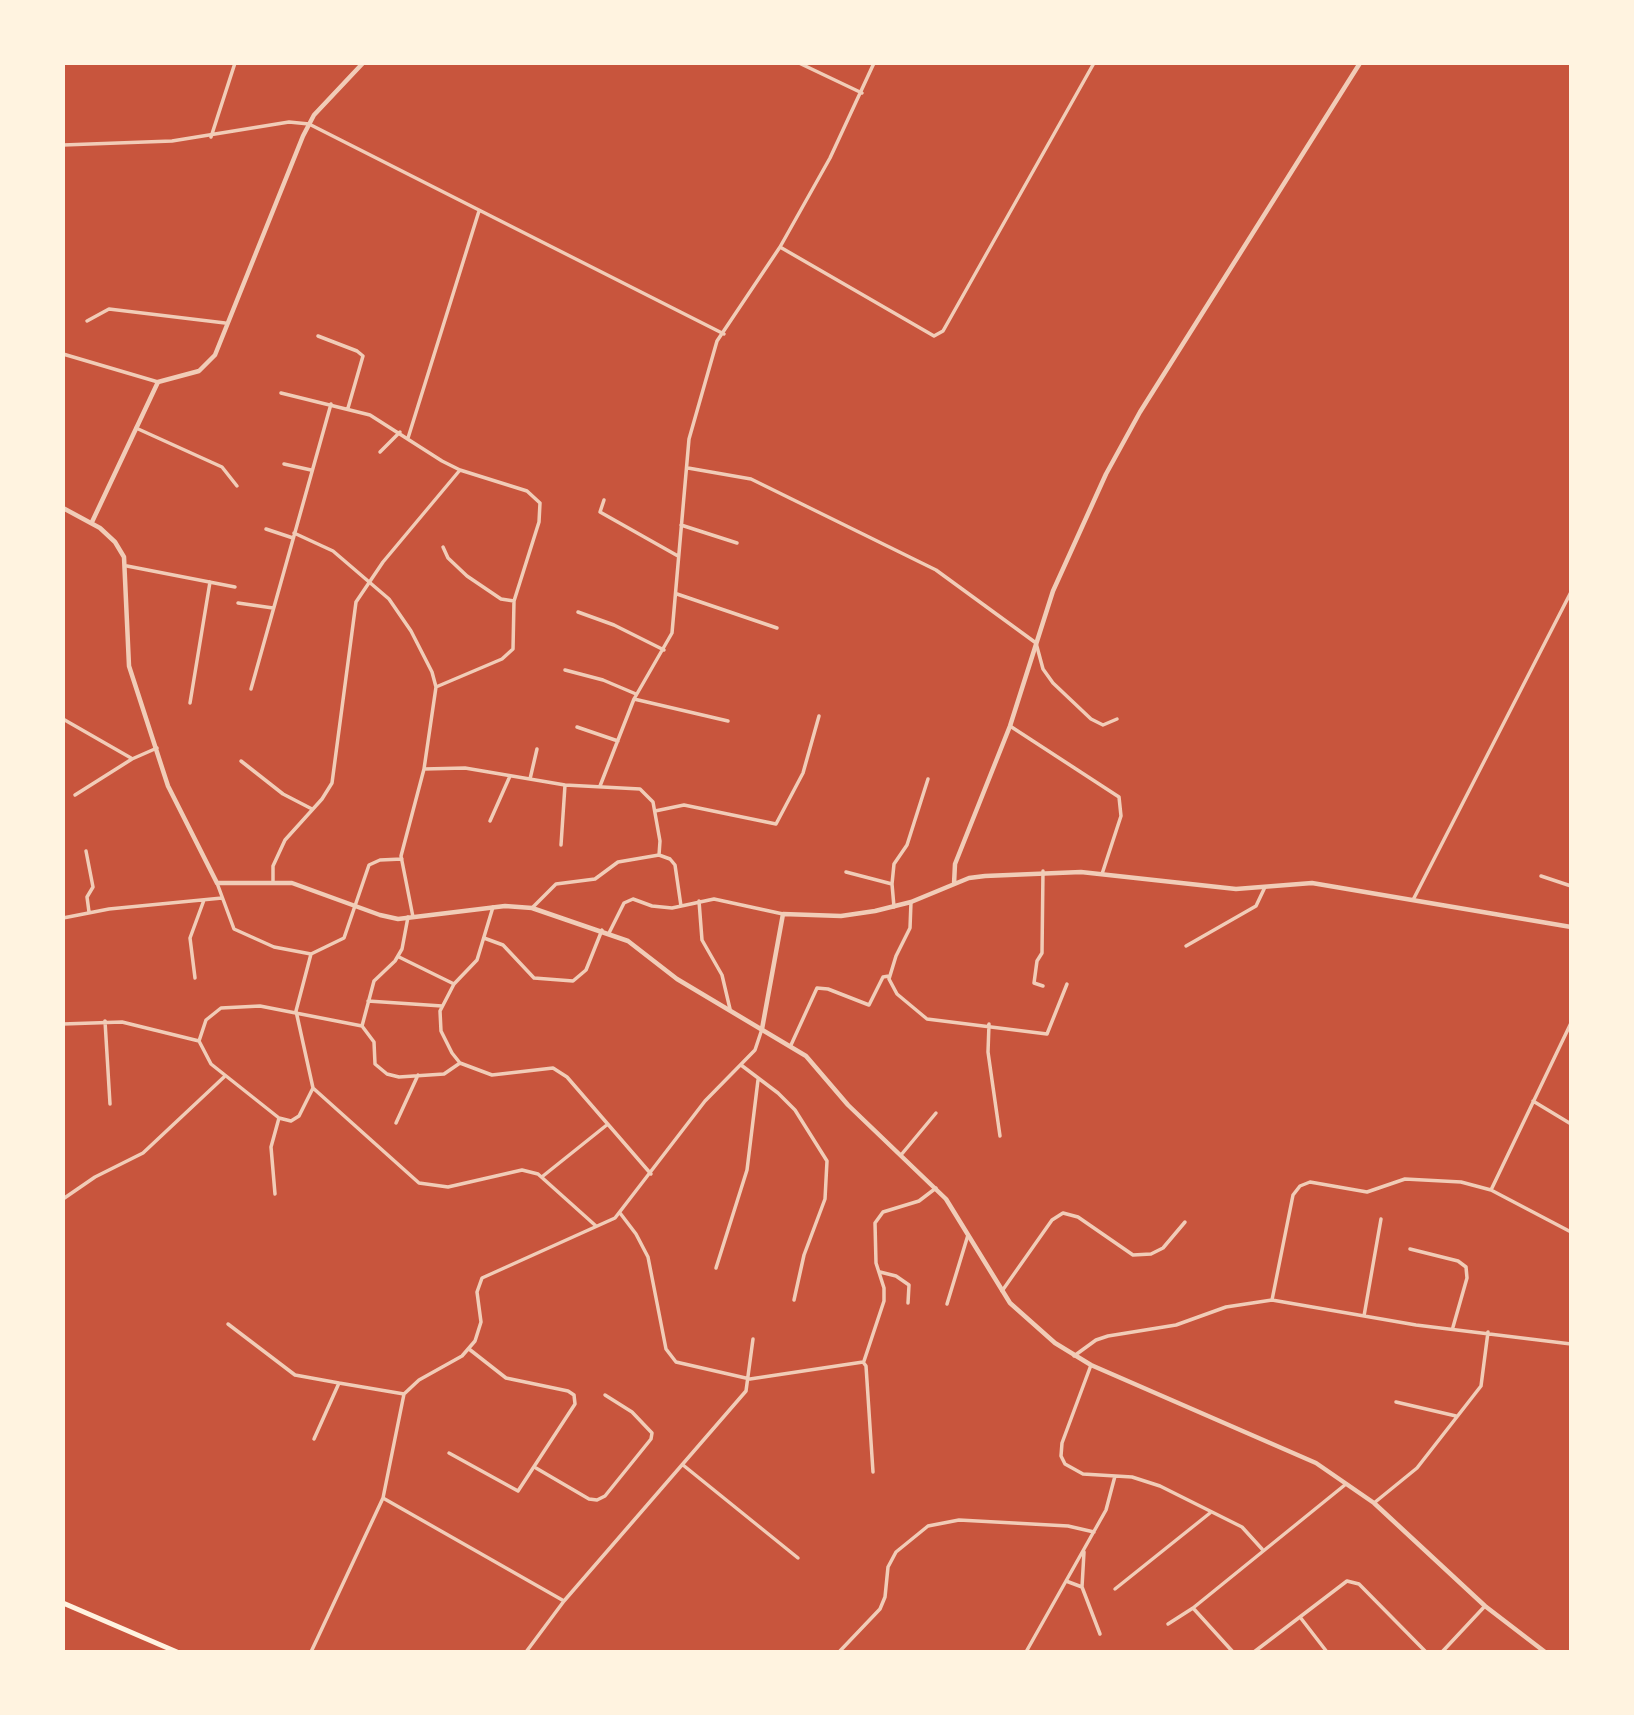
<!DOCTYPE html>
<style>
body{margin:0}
#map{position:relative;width:1634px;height:1715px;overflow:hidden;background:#c8553d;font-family:"Work Sans",sans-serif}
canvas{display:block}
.frame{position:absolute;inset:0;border:65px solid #fff3e0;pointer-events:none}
</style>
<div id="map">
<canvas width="1634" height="1715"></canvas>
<div class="frame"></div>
</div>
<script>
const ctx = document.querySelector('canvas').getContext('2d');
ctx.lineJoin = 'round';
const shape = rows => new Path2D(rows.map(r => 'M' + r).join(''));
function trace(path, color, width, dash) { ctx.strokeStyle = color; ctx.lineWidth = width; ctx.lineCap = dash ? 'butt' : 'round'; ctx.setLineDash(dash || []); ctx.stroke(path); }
trace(shape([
 [799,63,862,93],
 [211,137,235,63],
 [63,145,172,141,289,122,309,124,724,334],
 [780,247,934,336,943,331,1094,63],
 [87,321,109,309,225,323],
 [318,336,357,351,363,356,348,408],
 [63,354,158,382],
 [281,393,370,415,442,461,460,470,527,491,540,503,539,522,514,601,513,649,502,659,436,687],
 [136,428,222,467,237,486],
 [408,438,479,211],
 [380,452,400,432],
 [284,464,311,470],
 [688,468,751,479,936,570,1036,643,1043,669,1053,683,1091,719,1103,725,1117,719],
 [604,500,600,512,678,556],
 [681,525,737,543],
 [266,529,293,538],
 [294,533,333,551,389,599,411,631,432,672,436,687,424,769,401,856,413,917],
 [443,547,448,558,467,576,501,599,514,601],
 [127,566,235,587],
 [677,594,777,628],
 [238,603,273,608],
 [578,612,614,625,664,650],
 [565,670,603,680,636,694],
 [251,689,331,404],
 [634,699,728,721],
 [190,703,210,582],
 [63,719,131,758],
 [1010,726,1119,797,1121,816,1102,874],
 [577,727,618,741],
 [241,761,283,794,312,809],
 [424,769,465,768,565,785,640,789,653,802,660,841,659,855],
 [530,779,537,749],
 [600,786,634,699,672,633,689,439,717,341,780,247,830,158,874,63],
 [75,795,132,759,157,748],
 [655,811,684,805,776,824,803,773,819,716],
 [490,821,510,776],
 [561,845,565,785],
 [86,851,93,887,87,897,89,912],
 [846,872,892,884,894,907],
 [1541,876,1571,886],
 [273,882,273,866,285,840,322,799,332,783,356,602,383,562,460,470],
 [217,883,234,929,274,947,311,954,344,938,369,865,380,860,402,859],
 [892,884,894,864,907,845,928,779],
 [1413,900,1571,592],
 [699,901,702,940,722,975,730,1009],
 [911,902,910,928,896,956,889,979,897,994,927,1019,1047,1034,1067,984],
 [493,907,477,960,454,984,440,1011,441,1031,452,1053,460,1063,492,1075,553,1068,567,1077,651,1174],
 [532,908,556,884,595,879,618,862,659,855,670,859,675,865,681,906],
 [63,918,109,909,222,898],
 [609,933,624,903,633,899,652,906,672,908,714,899,783,914],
 [484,938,503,945,534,978,573,981,586,970,602,930],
 [1186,946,1256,906,1265,887],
 [311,954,296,1011,313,1088,419,1183,448,1187,522,1170,538,1174,596,1226],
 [399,957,454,984],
 [195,978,190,938,204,900],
 [1043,986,1034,983,1037,961,1042,953,1043,871],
 [368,1001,442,1006],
 [105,1021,110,1104],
 [63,1024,122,1022,199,1041],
 [989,1024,988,1052,1000,1136],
 [362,1026,374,1042,375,1064,387,1074,399,1077,444,1074,460,1063],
 [362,1026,374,981,395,961,402,949,408,917],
 [791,1045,817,988,828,989,869,1005,883,977,889,976],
 [741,1065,778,1093,795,1110,827,1161,825,1199,804,1255,794,1300],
 [313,1088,299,1116,291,1121,279,1118,211,1064,199,1041,206,1020,221,1008,260,1006,362,1026],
 [1533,1101,1571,1124],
 [396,1123,418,1075],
 [901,1155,936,1113],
 [543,1176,608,1124],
 [1491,1190,1571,1023],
 [275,1194,271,1147,279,1118],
 [63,1199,95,1177,143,1153,224,1077],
 [620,1213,636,1234,648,1257,666,1349,676,1362,750,1379,863,1362,866,1366,873,1472],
 [1410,1249,1458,1261,1466,1267,1467,1278,1453,1327],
 [716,1268,747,1170,758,1080],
 [880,1272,896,1276,909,1285,908,1303],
 [1002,1291,1052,1220,1063,1213,1078,1217,1133,1255,1151,1254,1163,1248,1185,1222],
 [1272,1300,1293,1195,1300,1186,1310,1182,1367,1192,1405,1179,1461,1182,1491,1190,1571,1232],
 [947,1304,968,1235],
 [1364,1316,1381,1219],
 [228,1324,295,1375,339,1383],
 [1074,1356,1096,1340,1108,1336,1176,1325,1226,1307,1272,1300,1416,1325,1571,1344],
 [864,1361,884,1301,884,1288,876,1263,875,1223,883,1212,919,1201,936,1188],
 [1091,1365,1062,1443,1061,1456,1065,1464,1083,1474,1132,1477,1160,1486,1242,1527,1262,1549],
 [1396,1402,1456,1416],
 [314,1439,339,1383,404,1394],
 [449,1453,518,1491,575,1404,574,1395,568,1391,506,1378,469,1349],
 [683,1465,798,1558],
 [536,1468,589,1499,597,1500,605,1496,651,1439,652,1433,632,1412,605,1395],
 [383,1498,564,1601],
 [1374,1503,1417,1468,1481,1386,1488,1332],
 [1084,1552,1082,1587,1100,1634],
 [1066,1581,1082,1587],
 [1115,1589,1210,1513],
 [1193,1608,1233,1652],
 [1300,1617,1327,1652],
 [1168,1624,1193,1608,1346,1484],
 [311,1652,383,1498,404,1394,419,1380,462,1356,475,1341,481,1322,477,1292,482,1278,615,1218,705,1101,755,1050,762,1029],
 [526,1652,564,1601,746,1391,753,1339],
 [839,1652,880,1609,885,1597,888,1567,896,1552,928,1526,959,1520,1068,1526,1094,1532],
 [1026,1652,1106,1510,1115,1476],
 [1254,1652,1347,1581,1359,1584,1426,1652],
 [1442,1652,1485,1606]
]), '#f1ccb7', 3.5);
trace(shape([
 [63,508,100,528,115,542,124,557,129,666,168,786,217,883,292,883,380,915,398,919,505,906,532,908,628,941,677,979,806,1056,848,1105,946,1199,1010,1303,1055,1343,1091,1365,1316,1463,1374,1503,1485,1606,1545,1652],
 [92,522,158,382,199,371,215,355,303,136,314,115,363,63],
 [954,884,955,864,1010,726,1053,591,1106,474,1140,412,1360,63],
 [762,1029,783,914,841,916,875,911,911,902,969,878,985,876,1081,872,1236,889,1312,883,1571,927]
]), '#f1ccb7', 4.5);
trace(shape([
 [63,1603,177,1652]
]), '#fff3e0', 5);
</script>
